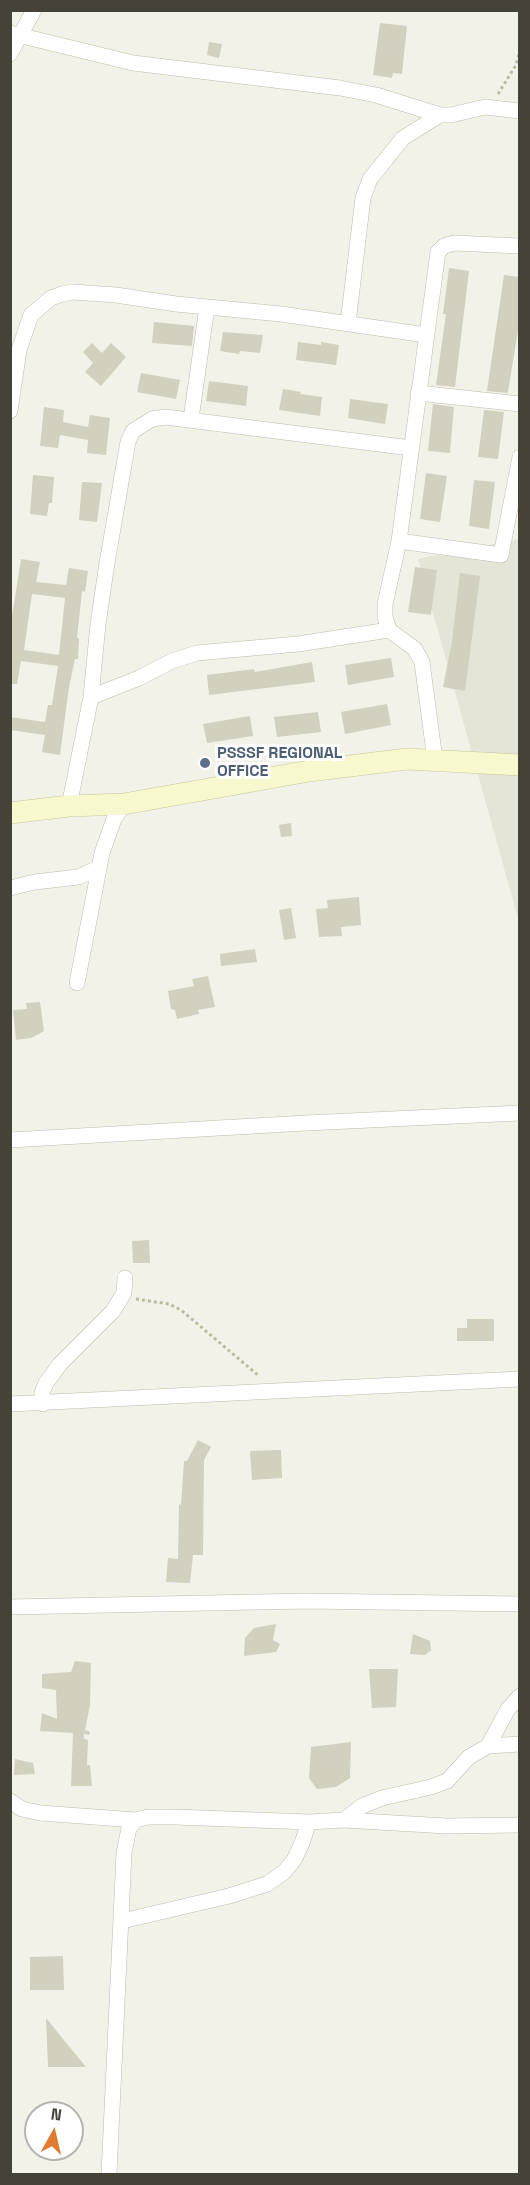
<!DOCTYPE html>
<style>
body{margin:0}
#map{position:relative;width:530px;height:2185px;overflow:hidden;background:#f2f2e9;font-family:"Space Grotesk",sans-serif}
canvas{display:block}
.frame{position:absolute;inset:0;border:12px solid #454338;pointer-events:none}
.north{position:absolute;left:24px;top:2101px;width:60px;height:60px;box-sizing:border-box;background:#fff;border:2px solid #b5b4af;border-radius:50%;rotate:8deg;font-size:16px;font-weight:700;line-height:24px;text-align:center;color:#454338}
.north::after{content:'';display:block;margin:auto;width:21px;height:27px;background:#e07b31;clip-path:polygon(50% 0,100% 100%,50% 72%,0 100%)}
</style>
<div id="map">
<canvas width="530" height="2185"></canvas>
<div class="frame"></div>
<div class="north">N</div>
</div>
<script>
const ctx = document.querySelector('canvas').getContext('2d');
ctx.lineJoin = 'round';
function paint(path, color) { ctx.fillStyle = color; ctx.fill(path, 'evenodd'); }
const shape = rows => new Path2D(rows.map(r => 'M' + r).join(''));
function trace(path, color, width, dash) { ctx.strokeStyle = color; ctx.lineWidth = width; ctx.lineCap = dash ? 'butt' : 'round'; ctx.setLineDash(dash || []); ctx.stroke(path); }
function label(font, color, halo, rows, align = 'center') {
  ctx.font = font + ' "Space Grotesk",sans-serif'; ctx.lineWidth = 6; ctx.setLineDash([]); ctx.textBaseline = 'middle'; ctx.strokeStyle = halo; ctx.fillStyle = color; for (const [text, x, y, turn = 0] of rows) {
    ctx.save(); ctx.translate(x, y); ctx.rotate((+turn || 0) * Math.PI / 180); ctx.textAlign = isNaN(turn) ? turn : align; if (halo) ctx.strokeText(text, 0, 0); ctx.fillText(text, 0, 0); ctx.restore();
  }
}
paint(shape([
 [519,539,519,922,418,559]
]), '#e5e5d7');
paint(shape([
 [380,23,407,26,402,74,393,73,392,78,373,75],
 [209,42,222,44,219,58,207,55],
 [449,268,469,271,455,387,436,385,446,314,443,314],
 [504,275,519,277,519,324,508,392,507,393,487,391],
 [154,322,194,326,192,346,152,343],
 [223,332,263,335,260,353,240,351,239,354,220,351],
 [298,342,321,345,321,342,339,345,336,365,296,360],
 [92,343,102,353,111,343,126,357,101,386,85,372,93,363,83,352],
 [141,373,180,380,176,399,137,392],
 [209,381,248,386,246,406,206,401],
 [283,389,301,392,300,394,322,397,320,416,279,410],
 [350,399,388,404,385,424,348,418],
 [433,404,454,407,450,453,428,451],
 [44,407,64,410,63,422,88,427,90,415,110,418,106,455,87,453,88,440,60,435,58,448,40,446],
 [484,410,504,412,498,459,478,457],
 [426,473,447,476,440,522,420,519],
 [33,475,54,477,52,503,49,503,47,516,30,514],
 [474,480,495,482,489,529,469,526],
 [82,482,102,483,97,522,79,520],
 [21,559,40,562,36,582,66,585,69,568,88,571,85,592,82,591,77,638,79,638,78,659,75,659,69,687,60,755,42,752,45,735,10,730,10,717,45,722,48,705,52,705,58,666,21,661,17,684,10,684,10,629],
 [32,594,65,598,59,655,24,650],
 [415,567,437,570,431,615,408,612],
 [460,573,480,576,465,691,443,687,452,641],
 [391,658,394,677,348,685,345,665],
 [312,662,315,682,209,695,207,675,254,669,255,672],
 [387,704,391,725,345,734,341,712],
 [318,712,321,732,277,737,274,717],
 [250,716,253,736,207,743,203,724],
 [291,823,292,836,281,837,279,825],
 [359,897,361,925,341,927,342,936,319,937,316,909,328,908,327,900],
 [291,908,296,938,284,940,279,910],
 [255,949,257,962,221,966,220,954],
 [208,976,215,1007,198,1010,199,1014,177,1019,175,1010,171,1009,168,991,194,986,192,979],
 [40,1002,44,1031,31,1038,16,1040,13,1010,27,1009,26,1003],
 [149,1240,150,1263,133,1263,132,1241],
 [467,1319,494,1319,494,1341,457,1341,457,1328,467,1328],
 [198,1440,211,1447,204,1460,203,1555,193,1555,190,1583,166,1582,168,1558,178,1559,179,1504,181,1505,184,1461,187,1461],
 [281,1450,282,1478,252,1480,250,1451],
 [276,1624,273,1640,280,1644,276,1652,244,1656,245,1638,254,1628],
 [413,1634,430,1641,431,1650,425,1655,410,1654],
 [75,1661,91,1663,90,1705,85,1730,90,1732,89,1735,84,1734,84,1739,88,1740,87,1765,90,1765,92,1786,71,1786,73,1733,40,1731,42,1713,57,1719,56,1690,42,1688,42,1674,71,1672],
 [369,1669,398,1669,396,1707,372,1708],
 [351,1742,350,1778,336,1787,317,1789,309,1778,311,1747],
 [15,1759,33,1763,35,1774,14,1775],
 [63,1956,64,1990,30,1990,30,1957],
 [46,2018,86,2067,48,2067]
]), '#d2d0bf');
const street = shape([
 [10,33,133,63,340,88,376,95,440,115,451,115,485,107,520,111],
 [10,54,34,10],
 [348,323,363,198,370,179,403,138,440,115],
 [418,393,520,404],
 [10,411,19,350,31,315,51,298,62,294,73,292,116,295,176,304,281,314,426,335],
 [191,419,207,307],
 [399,541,501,555,520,457],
 [91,697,139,678,172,661,197,653,298,644,389,630],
 [435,760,422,662,415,649,389,630,385,617,385,604,399,541,438,252,444,246,454,243,520,246],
 [69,806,91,697,98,624,107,563,128,442,133,431,152,419,165,417,411,448],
 [10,888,35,882,78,877,99,868],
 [77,983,102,853,114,819,124,804],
 [10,1140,306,1123,520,1113],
 [10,1404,520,1379],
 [43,1404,42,1393,46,1383,60,1364,113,1311,124,1293,125,1278],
 [10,1607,306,1601,520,1604],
 [488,1746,508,1709,520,1696],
 [10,1801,22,1809,40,1813,136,1820],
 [344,1820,362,1806,382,1798,431,1787,447,1781,469,1757,488,1746,520,1744],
 [122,1921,229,1896,267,1884,284,1872,294,1860,302,1843,309,1822],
 [109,2174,124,1853,129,1828,136,1820,148,1817,175,1817,309,1822,344,1820,446,1826,520,1825]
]);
const secondary = shape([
 [10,813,69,806,124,804,309,771,407,759,520,765]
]);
trace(street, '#bdbbac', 16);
trace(secondary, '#c6c699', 22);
trace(shape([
 [498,94,516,65,520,50],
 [136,1299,169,1304,181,1310,259,1376]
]), '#bdba9f', 3, [3, 3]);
trace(street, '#fff', 15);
trace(secondary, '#f7f8cd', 21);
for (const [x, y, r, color] of [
 [205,763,6,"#5c6f8a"]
]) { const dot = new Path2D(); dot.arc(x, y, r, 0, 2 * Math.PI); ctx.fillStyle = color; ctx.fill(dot); trace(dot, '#fff', 2); }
label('bold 16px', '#4e5e75', '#fff', [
 ["PSSSF REGIONAL",217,754],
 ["OFFICE",217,772]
], 'left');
</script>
